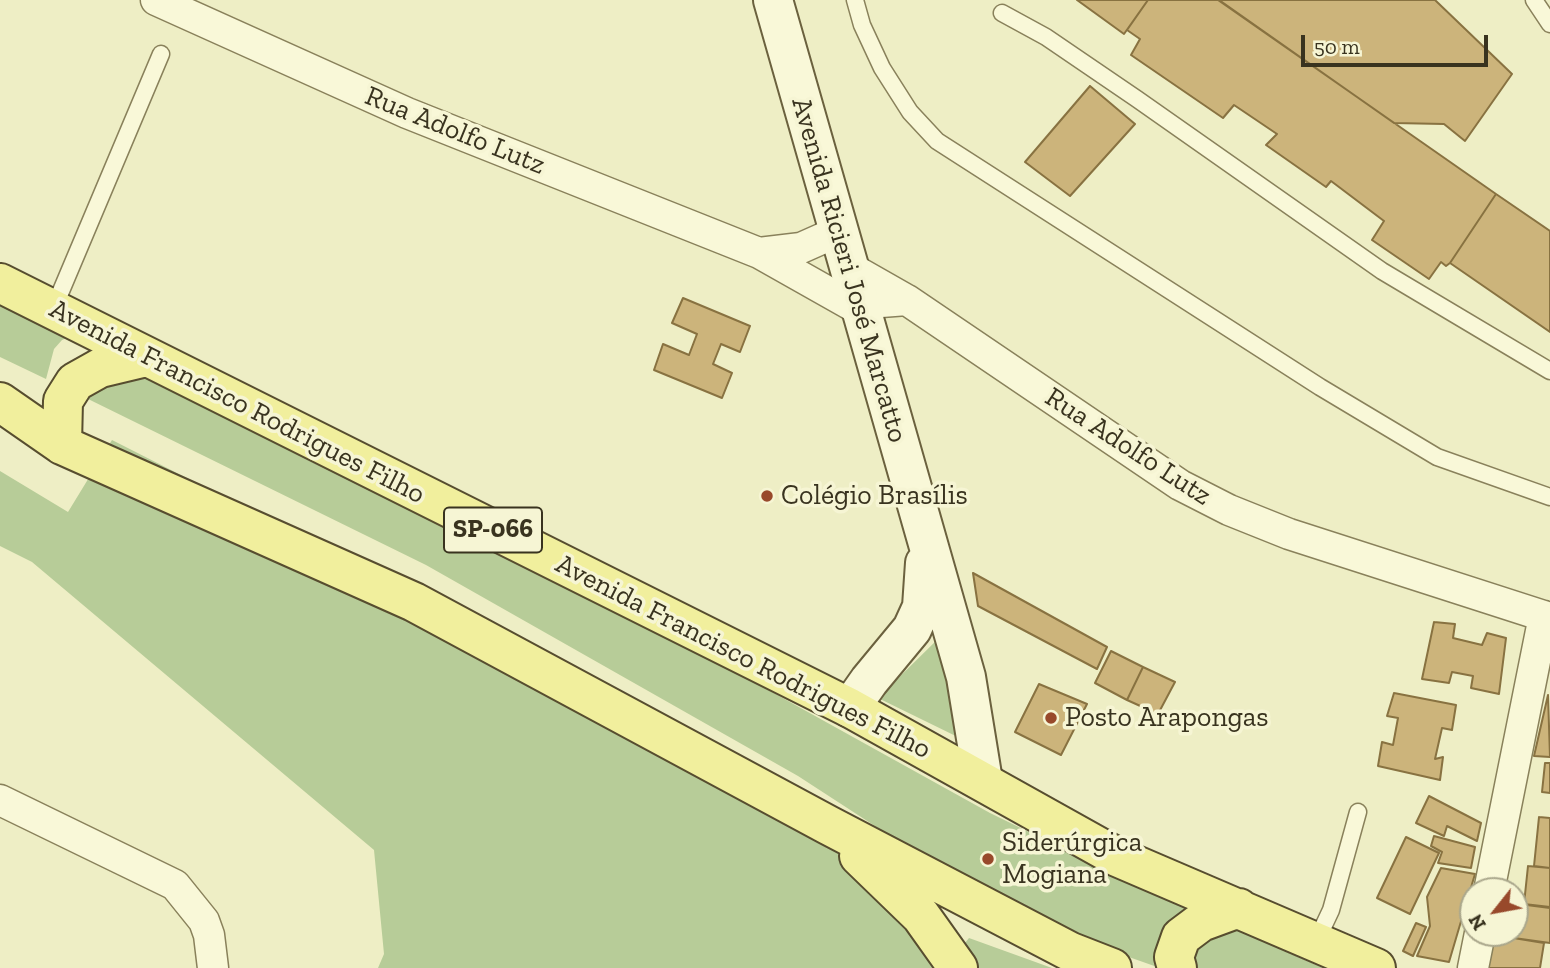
<!DOCTYPE html>
<meta charset="utf-8">
<style>
body{margin:0}
#map{position:relative;width:1550px;height:968px;overflow:hidden;background:#eeeec5;font-family:"Zilla Slab",serif}
canvas{display:block}
.north{position:absolute;left:1459px;top:877px;width:70px;height:70px;box-sizing:border-box;background:#f6f5d4;border:2px solid #aaa78c;border-radius:50%;rotate:239deg;font-size:19px;font-weight:700;line-height:28px;text-align:center;color:#39331f}
.north::after{content:'';display:block;margin:auto;width:24px;height:32px;background:#98492b;clip-path:polygon(50% 0,100% 100%,50% 72%,0 100%)}
.scale{position:absolute;left:1301px;top:35px;width:187px;height:32px;box-sizing:border-box;border:4px solid #39331f;border-top:0;padding-left:9px;font-size:21px;line-height:24px;white-space:nowrap;color:#39331f;-webkit-text-stroke:5px #f6f5d4;paint-order:stroke}
</style>
<div id="map">
<canvas width="1550" height="968"></canvas>
<div class="north">N</div>
<div class="scale">50 m</div>
</div>
<script>
const ctx = document.querySelector('canvas').getContext('2d');
ctx.lineJoin = 'round';
function paint(path, color) { ctx.fillStyle = color; ctx.fill(path, 'evenodd'); }
const shape = rows => new Path2D(rows.map(r => 'M' + r).join(''));
function trace(path, color, width, dash) { ctx.strokeStyle = color; ctx.lineWidth = width; ctx.lineCap = dash ? 'butt' : 'round'; ctx.setLineDash(dash || []); ctx.stroke(path); }
function label(font, color, halo, rows, align = 'center') {
  ctx.font = font + ' "Zilla Slab",serif'; ctx.lineWidth = 7; ctx.setLineDash([]); ctx.textBaseline = 'middle'; ctx.strokeStyle = halo; ctx.fillStyle = color; for (const [text, x, y, turn = 0] of rows) {
    ctx.save(); ctx.translate(x, y); ctx.rotate((+turn || 0) * Math.PI / 180); ctx.textAlign = isNaN(turn) ? turn : align; if (halo) ctx.strokeText(text, 0, 0); ctx.fillText(text, 0, 0); ctx.restore();
  }
}
paint(shape([
 [0,297,75,334,62,340,54,349,46,379,0,357],
 [114,356,606,600,990,813,1162,897,1323,968,1160,968,1092,944,958,880,798,776,426,565,84,397],
 [112,440,305,538,826,838,902,918,936,968,378,968,384,954,374,850,32,562,0,546,0,471,68,512],
 [942,635,970,743,878,698],
 [969,938,1052,968,978,968,965,943]
]), '#b7cc98');
const building = shape([
 [1077,0,1148,0,1124,34,1077,0],
 [1148,0,1218,0,1496,194,1450,263,1446,266,1441,262,1429,279,1372,240,1384,221,1331,181,1326,187,1266,145,1277,134,1234,105,1223,118,1131,55,1140,39,1127,30,1148,0],
 [1219,0,1435,0,1512,74,1465,141,1444,124,1394,123,1219,0],
 [1090,86,1135,124,1070,196,1025,162,1090,86],
 [1496,194,1550,231,1550,332,1450,263,1496,194],
 [683,298,750,326,740,352,721,344,713,364,732,373,722,398,654,370,663,344,689,355,697,334,672,323,683,298],
 [973,573,1107,647,1097,669,978,606,973,573],
 [1434,622,1455,624,1453,638,1482,645,1487,633,1506,638,1499,694,1471,688,1473,676,1452,672,1449,683,1422,679,1434,622],
 [1111,651,1143,667,1127,700,1095,683,1111,651],
 [1143,667,1175,682,1158,714,1127,700,1143,667],
 [1039,684,1087,704,1061,755,1015,732,1039,684],
 [1394,693,1456,705,1452,730,1442,728,1435,759,1443,757,1440,780,1378,766,1382,742,1393,745,1398,718,1387,716,1394,693],
 [1548,695,1550,757,1534,756,1548,695],
 [1545,763,1550,763,1550,793,1542,792,1545,763],
 [1429,796,1481,823,1477,841,1447,826,1444,836,1416,823,1429,796],
 [1539,817,1550,818,1550,868,1534,866,1539,817],
 [1434,836,1475,847,1471,868,1438,863,1442,852,1431,846,1434,836],
 [1406,837,1439,853,1410,914,1377,898,1406,837],
 [1528,866,1550,868,1550,907,1524,904,1528,866],
 [1441,868,1475,874,1449,962,1417,956,1430,926,1427,897,1441,868],
 [1519,904,1550,908,1550,943,1514,938,1519,904],
 [1416,923,1426,927,1413,956,1403,951,1416,923],
 [1489,934,1544,943,1540,968,1485,968,1489,934]
]);
paint(building, '#ccb47b');
trace(building, '#887241', 2);
const lane = shape([
 [855,0,862,25,882,68,910,112,937,141,1320,387,1437,457,1550,497],
 [1534,0,1550,24],
 [1002,13,1046,37,1137,99,1382,271,1550,371],
 [53,310,161,54],
 [1316,942,1331,910,1358,812]
]);
const street = shape([
 [156,0,407,113,759,253,860,310,881,302,907,300],
 [759,253,801,248,837,232],
 [849,267,907,300,1180,485,1229,510,1289,534,1550,618],
 [0,800,175,885,204,921,209,935,213,968],
 [1489,891,1544,616],
 [1473,968,1480,933]
]);
const secondary = shape([
 [773,0,966,677,983,781],
 [850,708,869,681,912,629,922,607,925,563]
]);
const primary = shape([
 [0,283,850,708,1117,857,1376,968],
 [0,402,62,445,414,602,828,825,1071,952,1112,968],
 [62,445,63,401,75,382,100,368,146,357],
 [859,856,921,916,958,968],
 [1177,968,1174,957,1181,937,1201,922,1239,908]
]);
trace(lane, '#89815b', 19);
trace(street, '#89815b', 33);
trace(secondary, '#6b613e', 42);
trace(primary, '#574d2f', 42);
trace(lane, '#f9f8d8', 16);
trace(street, '#f9f8d8', 30);
trace(secondary, '#f9f8d8', 38);
trace(primary, '#f1ef9d', 38);
for (const [x, y, r, color] of [
 [767,496,7,"#98492b"],
 [1051,718,7,"#98492b"],
 [988,859,7,"#98492b"]
]) { const dot = new Path2D(); dot.arc(x, y, r, 0, 2 * Math.PI); ctx.fillStyle = color; ctx.fill(dot); trace(dot, '#f6f5d4', 2.5); }
for (const [x, y, w] of [
 [493,530,98]
]) { const box = new Path2D(); box.roundRect(x - w / 2, y - 22.5, w, 45, 5); ctx.fillStyle = '#f6f5d4'; ctx.fill(box); trace(box, '#39331f', 2); }
label('bold 26px', '#39331f', null, [
 ["SP-066",493,530]
]);
label('28px', '#39331f', '#f6f5d4', [
 ["Rua Adolfo Lutz",455,131,22],
 ["Avenida Ricieri José Marcatto",849,270,74],
 ["Avenida Francisco Rodrigues Filho",237,402,27],
 ["Rua Adolfo Lutz",1128,447,33],
 ["Avenida Francisco Rodrigues Filho",743,657,27]
]);
label('28px', '#39331f', '#f6f5d4', [
 ["Colégio Brasílis",781,496],
 ["Posto Arapongas",1065,718],
 ["Siderúrgica",1002,843],
 ["Mogiana",1002,875]
], 'left');
</script>
